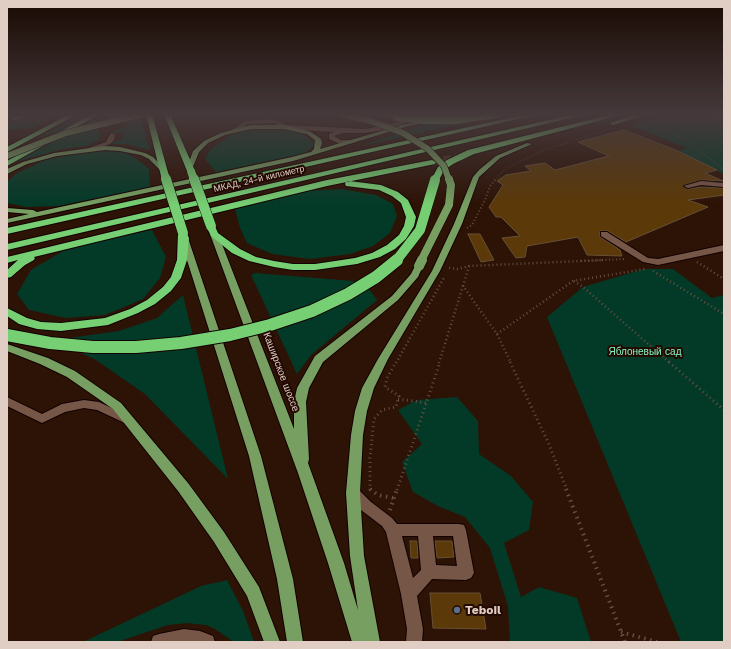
<!DOCTYPE html>
<meta charset="utf-8">
<style>
body{margin:0}
#map{position:relative;width:731px;height:649px;overflow:hidden;background:#2d1306;font-family:"Work Sans",sans-serif}
canvas{display:block}
.frame{position:absolute;inset:0;border:8px solid #e0cdc4;pointer-events:none}
</style>
<div id="map">
<canvas width="731" height="649"></canvas>
<div class="frame"></div>
</div>
<script>
const ctx = document.querySelector('canvas').getContext('2d');
ctx.lineJoin = 'round';
function paint(path, color) { ctx.fillStyle = color; ctx.fill(path, 'evenodd'); }
const shape = rows => new Path2D(rows.map(r => 'M' + r).join(''));
function trace(path, color, width, dash) { ctx.strokeStyle = color; ctx.lineWidth = width; ctx.lineCap = dash ? 'butt' : 'round'; ctx.setLineDash(dash || []); ctx.stroke(path); }
function label(font, color, halo, rows, align = 'center') {
  ctx.font = font + ' "Work Sans",sans-serif'; ctx.lineWidth = 4; ctx.setLineDash([]); ctx.textBaseline = 'middle'; ctx.strokeStyle = halo; ctx.fillStyle = color; for (const [text, x, y, turn = 0] of rows) {
    ctx.save(); ctx.translate(x, y); ctx.rotate((+turn || 0) * Math.PI / 180); ctx.textAlign = isNaN(turn) ? turn : align; if (halo) ctx.strokeText(text, 0, 0); ctx.fillText(text, 0, 0); ctx.restore();
  }
}
paint(shape([
 [45,114,58,114,33,128,7,130,7,123],
 [81,114,93,114,70,127,38,138],
 [105,114,139,114,150,150,127,144,110,144,114,141,122,140,123,133,112,133,113,131,130,125,123,121,95,128,101,134,99,140,87,146,62,149,16,162],
 [474,114,506,114,361,146,426,124],
 [677,114,724,114,724,174,678,151,687,148,629,125],
 [259,129,293,131,304,135,312,141,314,145,305,153,216,172,205,159,210,150,228,137,239,132],
 [108,151,125,153,138,160,149,169,150,187,59,206,26,207,7,203,7,182,17,173,46,160,86,152],
 [342,189,376,195,393,204,397,216,390,233,373,246,350,254,310,259,272,254,247,243,240,228,235,208,306,191],
 [152,230,166,257,160,278,143,299,105,315,66,318,29,310,17,294,31,270,63,251,103,240],
 [644,269,673,269,712,298,724,295,724,642,681,642,547,317,583,287],
 [255,273,353,281,368,288,377,300,311,355,297,374,251,275],
 [183,295,228,479,145,394,96,360,54,340,119,331,157,318],
 [457,397,478,421,479,454,511,476,533,502,529,530,504,543,521,597,539,587,577,598,591,642,510,642,508,606,490,548,465,517,438,506,413,492,402,462,422,444,398,410,417,400],
 [227,580,243,611,254,642,234,642,215,629,206,625,187,623,168,625,117,642,83,642,201,586]
]), '#033a27');
const building = shape([
 [624,130,678,151,717,170,705,173,723,181,701,180,684,185,683,186,688,189,701,187,724,188,724,195,688,200,708,207,626,242,608,231,600,231,600,237,620,250,622,256,587,255,578,237,527,246,525,257,516,258,502,238,520,236,501,217,496,217,489,207,503,185,497,181,506,175,531,171,525,166,545,163,555,170,609,156,578,142,624,130],
 [468,234,480,234,494,260,481,262,468,234],
 [410,541,417,541,418,558,411,558,410,541],
 [435,541,452,541,454,557,437,558,435,541],
 [430,593,480,593,486,629,433,628,430,593]
]);
paint(building, '#5b3908');
trace(building, '#675137', 1);
trace(shape([
 [432,162,464,157]
]), '#482f22', 8, [8, 3.5]);
const minor = shape([
 [7,114,15,117,27,114,38,114,14,121,7,117,7,114],
 [399,114,405,114,408,117,406,123,383,130,366,133,343,133,334,136,341,140,356,140,356,142,354,143,340,144,329,139,329,134,334,132,284,129,274,123,248,124,237,131,232,130,245,121,275,119,285,125,366,129,402,121,403,118,399,114],
 [112,133,115,135,114,140,110,144,89,151,86,149,106,142,110,134,112,133],
 [701,181,724,183,724,187,701,185,688,188,684,186,701,181],
 [601,232,607,232,648,258,658,259,724,245,724,251,658,265,643,262,601,236,601,232],
 [7,397,42,414,62,404,84,400,99,402,133,418,135,421,133,424,129,425,97,410,84,408,65,412,42,423,7,406,7,397],
 [353,487,358,489,371,502,392,518,397,524,459,524,464,525,466,530,474,573,471,578,466,580,432,579,417,596,423,629,422,642,406,642,407,629,401,594,386,532,382,526,361,510,348,497,346,493,348,489,353,487],
 [402,536,418,536,421,570,413,578,402,536],
 [433,536,453,536,457,566,436,565,433,536],
 [184,629,200,631,213,636,215,642,151,642,153,636,159,634,184,629]
]);
const major = shape([
 [450,114,461,114,405,127,293,161,7,223,7,219,29,214,7,212,7,208,33,210,37,212,292,157,311,152,314,149,315,140,307,134,284,129,251,129,225,135,208,143,199,152,192,169,187,168,193,151,204,141,221,133,251,125,284,125,311,132,321,139,322,143,320,149,402,125,450,114],
 [527,143,532,144,500,158,479,177,462,224,440,271,388,359,374,388,367,411,363,435,360,493,364,556,380,642,352,642,328,563,298,473,210,234,214,232,218,234,294,429,294,402,297,388,315,356,392,296,411,274,416,264,422,264,423,266,418,277,398,300,323,362,309,388,306,402,309,459,308,463,344,563,358,610,350,556,346,493,351,435,355,411,362,388,378,359,432,271,454,224,473,177,479,170,496,156,527,143],
 [105,146,120,147,145,153,153,157,167,171,162,172,149,159,141,155,120,151,105,150,57,156,27,164,7,174,7,169,23,162,54,153,105,146],
 [181,236,184,236,188,238,261,456,293,579,303,642,287,642,277,579,249,456,180,238,181,236],
 [7,344,48,358,75,371,121,403,188,483,224,532,259,587,280,642,264,642,247,596,214,542,178,491,113,409,67,377,40,364,7,351,7,344]
]);
const highway = shape([
 [70,114,78,114,7,152,7,147,70,114],
 [92,114,100,114,7,166,7,161,92,114],
 [146,114,152,114,169,176,168,178,165,178,161,176,146,114],
 [164,114,170,114,195,171,194,173,188,173,187,171,164,114],
 [370,114,391,114,400,117,397,119,370,114],
 [528,114,541,114,7,234,7,228,528,114],
 [575,114,588,114,7,250,7,244,575,114],
 [613,114,625,114,474,154,453,164,444,170,438,182,432,182,431,180,438,167,447,160,468,150,613,114],
 [637,114,648,114,613,125,610,123,637,114],
 [432,160,436,162,435,164,327,186,34,257,35,258,34,260,25,265,11,277,7,278,7,270,18,260,7,263,7,257,327,180,432,160],
 [349,181,381,185,398,192,408,200,416,217,414,226,406,239,395,249,380,257,357,264,315,270,293,270,274,267,249,261,232,253,211,236,206,226,211,223,214,224,218,233,240,249,256,257,274,261,293,264,315,264,355,258,372,253,387,245,399,235,404,226,406,217,401,203,392,196,379,190,346,186,345,184,346,182,349,181],
 [183,230,186,231,189,238,187,260,181,278,171,291,155,304,138,313,108,325,61,331,37,329,19,324,7,316,7,308,27,318,41,322,61,323,105,318,130,309,147,300,163,287,171,277,177,260,178,233,183,230]
]);
trace(minor, '#130100', 2);
trace(major, '#130100', 2);
trace(highway, '#130100', 2);
trace(shape([
 [718,114,724,121],
 [646,123,684,139,724,170],
 [647,123,683,114],
 [495,180,502,172,511,166,544,150,610,129]
]), '#654d42', 1.5, [0.5, 2]);
trace(shape([
 [467,228,472,225,485,200,490,186,496,179],
 [581,261,626,259]
]), '#654d42', 2, [1, 2.5]);
trace(shape([
 [697,262,724,279],
 [469,266,463,286,497,334,511,363],
 [449,268,458,269,469,266,604,260],
 [653,271,724,314],
 [574,281,583,287,670,363],
 [497,334,573,281,645,269],
 [396,363,445,276],
 [439,363,463,286]
]), '#654d42', 2.5, [1, 3]);
trace(shape([
 [510,362,548,442,567,490],
 [669,362,724,410],
 [398,399,427,403],
 [370,490,370,458,374,419,382,410,396,407,399,396,385,387,387,378,396,362],
 [397,490,440,362]
]), '#654d42', 3, [1, 3.5]);
trace(shape([
 [370,489,378,495,393,498],
 [566,489,625,642],
 [390,510,397,489],
 [621,632,657,642]
]), '#654d42', 4, [1.5, 4.5]);
paint(minor, '#765647');
paint(major, '#769f61');
paint(highway, '#76cf73');
const majorBridgeFar2 = shape([
 [340,114,368,120,403,133,428,149,444,166,449,180],
 [7,156,66,133,143,114]
]);
const majorBridgeFar1 = shape([
 [421,261,449,205,451,185,449,179]
]);
const majorBridge = shape([
 [419,266,422,260]
]);
const highwayBridgeFar2 = shape([
 [397,117,425,120,455,120,496,114],
 [191,171,194,180],
 [165,176,166,180]
]);
const highwayBridgeFar1 = shape([
 [166,179,183,233],
 [194,179,211,226],
 [396,261,420,230,435,180]
]);
const highwayBridge = shape([
 [7,335,50,343,93,347,136,347,181,343,230,335,270,325,312,311,348,294,376,277,397,260]
]);
trace(majorBridgeFar2, '#130100', 7, []);
trace(majorBridgeFar1, '#130100', 9, []);
trace(majorBridge, '#130100', 12, []);
trace(highwayBridgeFar2, '#130100', 8, []);
trace(highwayBridgeFar1, '#130100', 11, []);
trace(highwayBridge, '#130100', 14, []);
trace(majorBridgeFar2, '#769f61', 6);
trace(majorBridgeFar1, '#769f61', 8);
trace(majorBridge, '#769f61', 10);
trace(highwayBridgeFar2, '#76cf73', 8);
trace(highwayBridgeFar1, '#76cf73', 10);
trace(highwayBridge, '#76cf73', 12);
const sky = ctx.createLinearGradient(0, 0, 0, 205);
sky.addColorStop(0, '#190a03');
sky.addColorStop(0.56, '#46393b');
sky.addColorStop(1, '#46393b00');
ctx.fillStyle = sky;
ctx.fillRect(0, 0, 731, 205);
for (const [x, y, r, color] of [
 [457,610,4,"#5c6f8a"]
]) { const dot = new Path2D(); dot.arc(x, y, r, 0, 2 * Math.PI); ctx.fillStyle = color; ctx.fill(dot); trace(dot, '#220901', 1.5); }
label('9px', '#e0cdc4', '#220901', [
 ["МКАД, 24-й километр",259,179,-13]
]);
label('10px', '#83f4c3', '#220901', [
 ["Яблоневый сад",645,352]
]);
label('10px', '#e0cdc4', '#220901', [
 ["Каширское шоссе",281,372,69]
]);
label('bold 12px', '#e0cdc4', '#220901', [
 ["Teboil",465,610]
], 'left');
</script>
